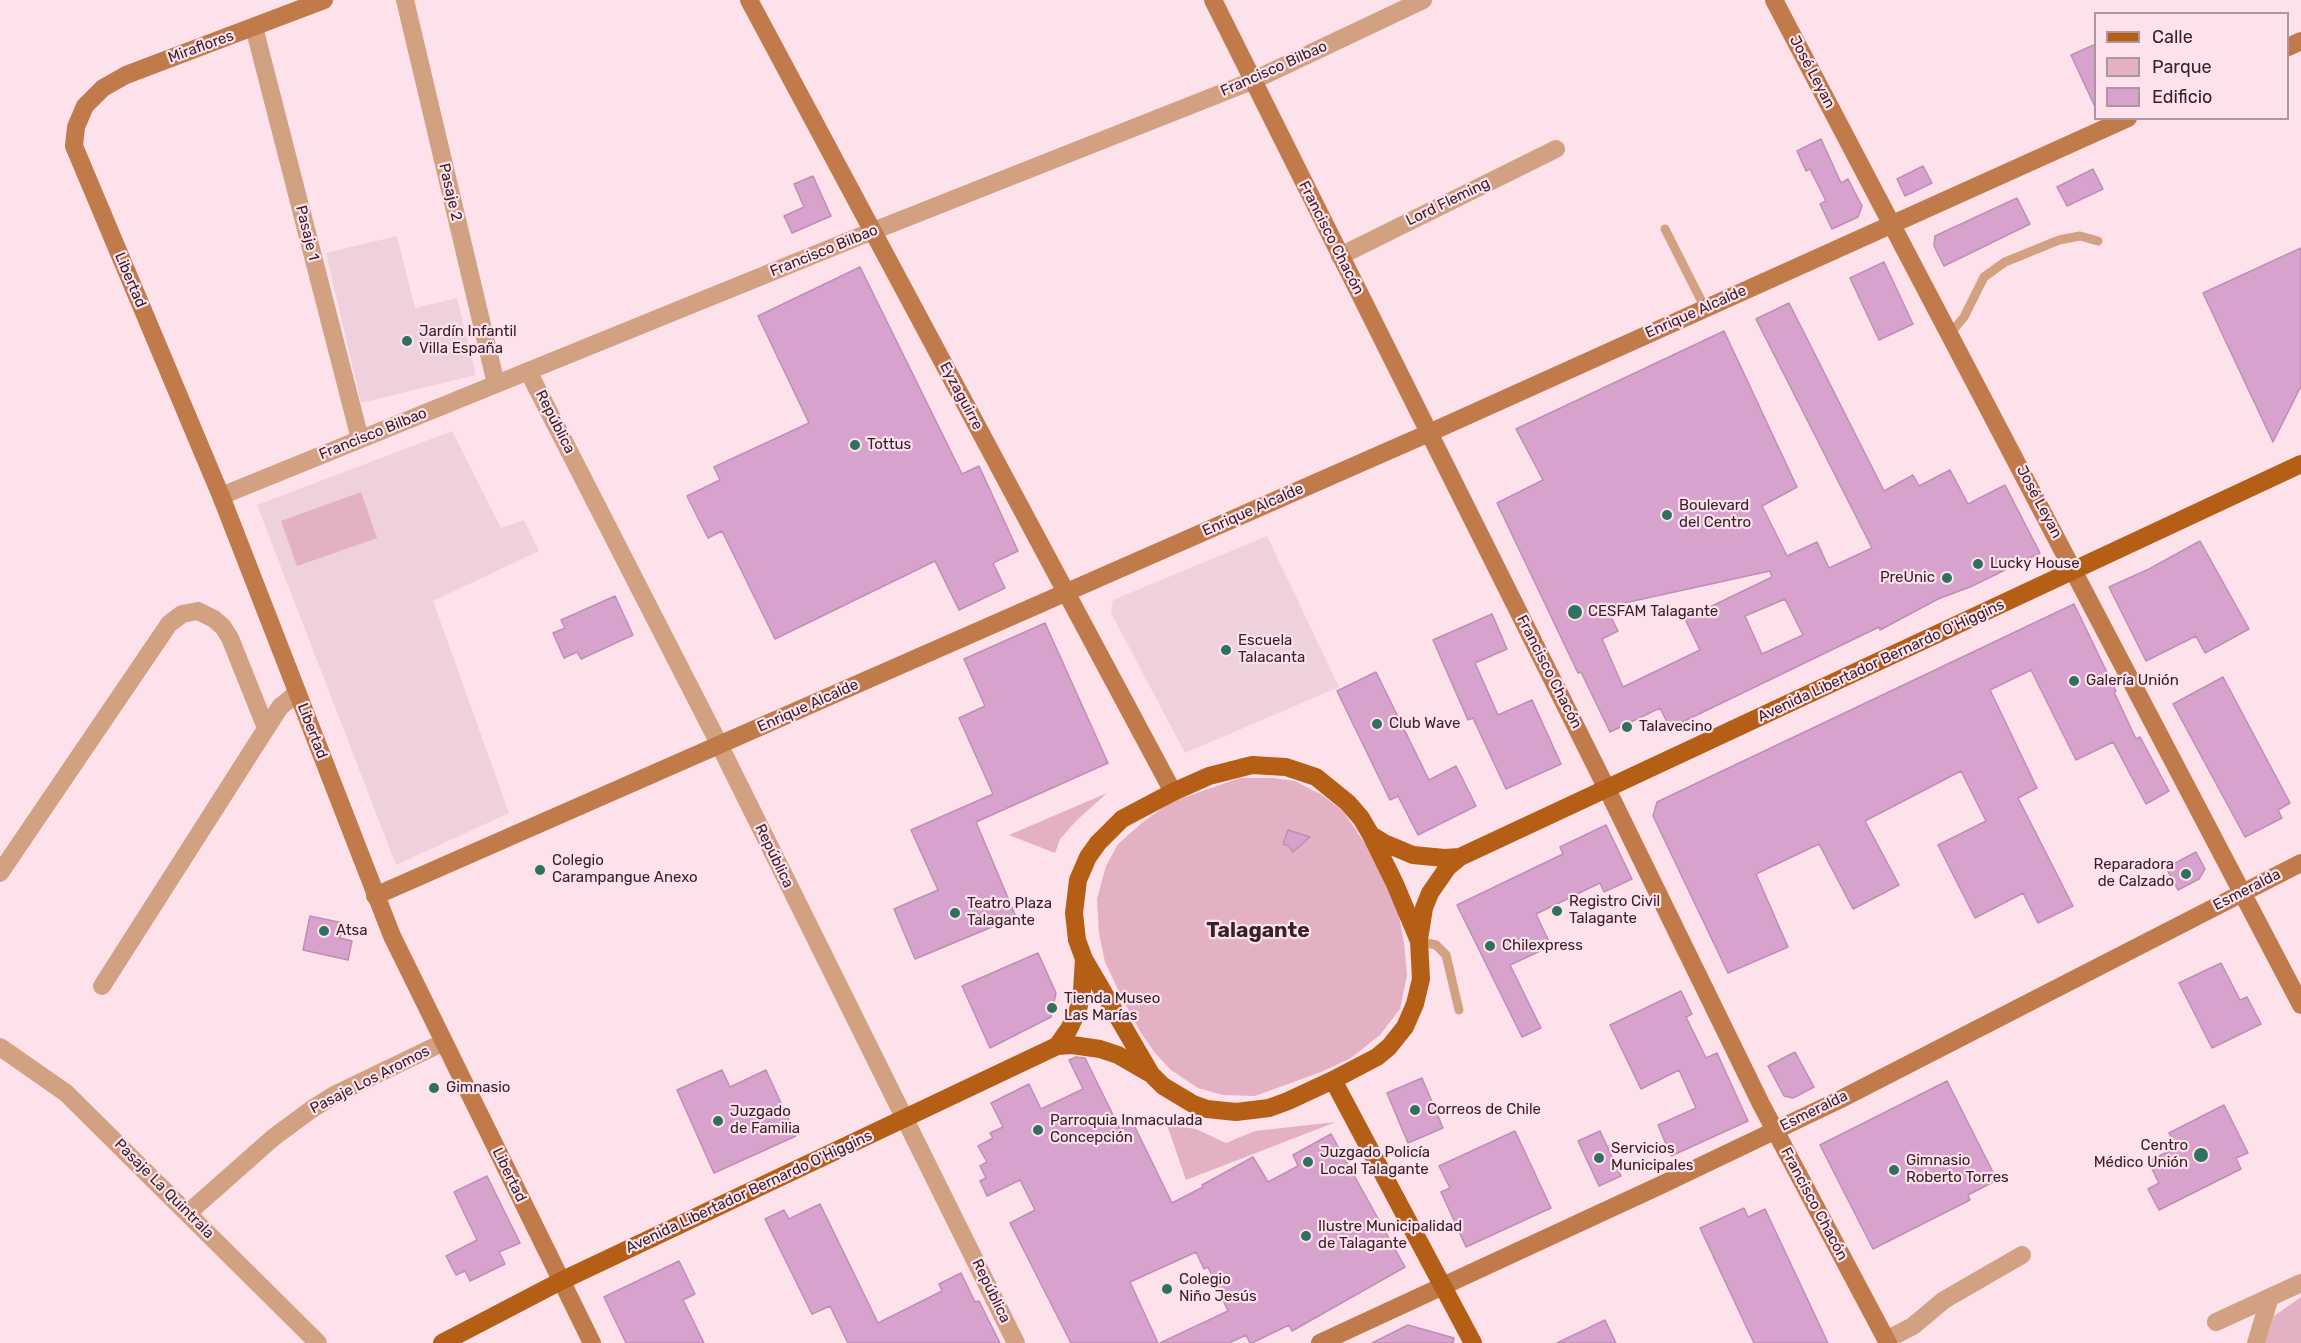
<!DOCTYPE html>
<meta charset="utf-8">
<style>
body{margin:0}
#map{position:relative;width:2301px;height:1343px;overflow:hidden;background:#fde2ec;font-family:Rubik,sans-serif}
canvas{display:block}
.legend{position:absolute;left:2094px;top:12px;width:195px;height:108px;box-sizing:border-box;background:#fde2ec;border:2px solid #af959f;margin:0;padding:8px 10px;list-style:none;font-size:18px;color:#39212b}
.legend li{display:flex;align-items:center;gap:12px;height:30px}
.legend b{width:30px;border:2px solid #af959f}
</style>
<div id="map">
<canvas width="2301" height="1343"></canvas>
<ul class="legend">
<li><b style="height:8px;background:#b45e16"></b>Calle</li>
<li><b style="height:16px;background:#e4b0c4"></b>Parque</li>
<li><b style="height:16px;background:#d7a3cc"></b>Edificio</li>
</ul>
</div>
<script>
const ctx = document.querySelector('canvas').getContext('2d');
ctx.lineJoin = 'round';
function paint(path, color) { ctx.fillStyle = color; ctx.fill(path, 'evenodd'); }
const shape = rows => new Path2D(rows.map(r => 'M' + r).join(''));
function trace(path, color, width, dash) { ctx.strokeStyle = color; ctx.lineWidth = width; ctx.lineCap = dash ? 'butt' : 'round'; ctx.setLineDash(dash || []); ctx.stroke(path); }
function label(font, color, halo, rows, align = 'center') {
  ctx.font = font + ' Rubik,sans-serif'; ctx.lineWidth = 4.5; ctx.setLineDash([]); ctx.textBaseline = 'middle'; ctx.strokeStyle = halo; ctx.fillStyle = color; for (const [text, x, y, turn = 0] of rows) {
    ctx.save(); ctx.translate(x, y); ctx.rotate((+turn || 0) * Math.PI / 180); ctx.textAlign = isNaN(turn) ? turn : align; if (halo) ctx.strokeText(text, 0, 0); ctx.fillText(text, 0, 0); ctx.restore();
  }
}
paint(shape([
 [397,236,415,308,457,298,476,375,361,403,326,253],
 [452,431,501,528,524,520,539,551,433,601,509,813,396,865,257,505],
 [1267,536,1339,687,1185,753,1111,613,1113,600]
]), '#eed1dc');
paint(shape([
 [361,492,377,538,297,566,281,521],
 [1240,778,1273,778,1295,781,1322,795,1343,811,1366,845,1398,911,1404,943,1407,975,1400,1009,1380,1035,1351,1058,1321,1072,1255,1096,1223,1095,1198,1088,1171,1070,1155,1053,1141,1033,1121,996,1105,962,1099,933,1097,899,1106,866,1118,844,1143,822,1171,802],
 [1107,793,1076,821,1060,839,1055,853,1009,835],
 [1336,1122,1186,1180,1167,1125,1196,1129,1226,1143,1255,1131],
 [2301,1297,2301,1343,2265,1343,2274,1316]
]), '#e4b0c4');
const building = shape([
 [2096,44,2096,109,2071,55,2096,44],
 [1821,139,1841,183,1848,179,1862,206,1858,217,1832,229,1820,204,1826,201,1810,169,1806,171,1797,151,1821,139],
 [1923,166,1932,183,1905,196,1897,179,1923,166],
 [2093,169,2103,189,2067,206,2057,187,2093,169],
 [813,176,831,216,792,233,784,216,804,207,794,184,813,176],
 [2017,198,2030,224,1944,266,1934,246,1935,236,2017,198],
 [2301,248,2301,386,2273,442,2203,293,2301,248],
 [1884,262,1913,324,1879,340,1850,278,1884,262],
 [860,267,962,474,979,466,1018,551,993,563,1005,588,959,610,935,561,775,639,722,531,708,538,687,496,720,480,714,467,809,423,758,316,860,267],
 [1789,303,1884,491,1913,475,1919,486,1950,470,1968,504,2005,485,2040,553,1970,587,1938,599,1880,630,1879,627,1670,728,1660,708,1610,732,1581,672,1578,673,1497,503,1543,480,1516,429,1724,331,1797,487,1762,506,1787,556,1817,542,1829,568,1872,548,1756,319,1789,303],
 [1770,571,1772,577,1685,619,1700,650,1623,687,1602,639,1618,631,1606,607,1770,571],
 [1785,599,1803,635,1762,654,1745,616,1785,599],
 [2200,541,2249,629,2205,653,2196,636,2146,661,2109,587,2149,569,2200,541],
 [615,596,633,635,581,659,577,652,564,658,553,633,565,628,561,620,615,596],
 [2074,604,2116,691,2114,692,2136,739,2140,737,2169,791,2146,804,2113,742,2076,760,2031,670,1990,690,2037,788,2018,798,2073,906,2038,923,2023,893,1975,918,1938,845,1986,821,1961,771,1865,821,1899,885,1853,909,1819,844,1756,874,1788,947,1728,973,1653,816,1657,802,2074,604],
 [1492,614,1507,649,1475,663,1498,715,1532,700,1561,764,1506,789,1473,718,1468,720,1433,640,1492,614],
 [1045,623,1108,763,976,822,1016,917,915,959,894,909,938,890,911,830,993,794,959,718,985,706,964,659,1045,623],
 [1376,672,1429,780,1456,766,1476,806,1418,835,1398,796,1390,800,1337,691,1376,672],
 [2223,677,2290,803,2278,810,2282,818,2245,837,2173,704,2223,677],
 [1606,825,1632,879,1604,892,1600,883,1536,914,1551,946,1510,965,1541,1028,1522,1037,1457,905,1563,854,1560,847,1606,825],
 [1288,830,1310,837,1293,852,1289,846,1283,844,1288,830],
 [2196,852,2205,869,2199,879,2178,890,2166,868,2196,852],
 [310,916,343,923,340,938,352,941,348,960,303,950,310,916],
 [1038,953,1056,993,1051,1017,990,1048,962,986,1038,953],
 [2221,963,2240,1000,2247,997,2261,1024,2212,1048,2179,983,2221,963],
 [1681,991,1692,1014,1686,1017,1706,1058,1717,1053,1748,1121,1671,1156,1658,1125,1696,1108,1679,1070,1641,1089,1610,1025,1681,991],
 [1795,1052,1814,1087,1793,1098,1784,1096,1768,1066,1795,1052],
 [1076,1057,1085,1058,1120,1129,1133,1123,1172,1203,1203,1187,1202,1185,1253,1157,1268,1182,1298,1166,1293,1155,1331,1134,1405,1267,1292,1331,1289,1325,1252,1343,1250,1343,1246,1335,1229,1343,1160,1343,1228,1311,1208,1267,1204,1269,1196,1252,1130,1282,1158,1343,1071,1343,1010,1223,1035,1210,1020,1180,987,1196,980,1181,986,1178,980,1166,987,1162,978,1146,993,1138,990,1133,1003,1127,991,1103,1029,1084,1041,1109,1083,1089,1069,1060,1076,1057],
 [722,1070,730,1087,766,1070,796,1136,714,1173,677,1090,722,1070],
 [1422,1078,1443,1128,1408,1143,1387,1093,1422,1078],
 [1947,1081,1997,1180,1968,1195,1970,1200,1873,1249,1820,1145,1947,1081],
 [2224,1105,2248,1153,2236,1158,2241,1169,2159,1210,2148,1189,2159,1183,2148,1161,2176,1148,2169,1133,2224,1105],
 [1515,1131,1551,1208,1466,1247,1441,1192,1450,1188,1439,1166,1515,1131],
 [1600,1131,1621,1176,1599,1186,1578,1141,1600,1131],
 [487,1176,520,1243,499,1252,505,1264,470,1281,465,1271,456,1275,446,1256,477,1240,454,1192,487,1176],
 [820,1204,878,1323,942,1291,939,1284,961,1273,975,1302,979,1301,1000,1343,848,1343,830,1306,812,1314,765,1219,784,1210,789,1219,820,1204],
 [1744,1208,1748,1217,1765,1209,1828,1343,1754,1343,1700,1228,1744,1208],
 [679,1261,695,1294,683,1300,704,1343,626,1343,604,1297,679,1261],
 [1605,1320,1616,1343,1557,1343,1605,1320],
 [1408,1325,1454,1338,1453,1343,1372,1343,1408,1325]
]);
paint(building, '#d7a3cc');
trace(building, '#c08db5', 1.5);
trace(shape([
 [1665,229,1705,308],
 [1950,334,1964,317,1984,277,2005,262,2059,240,2080,236,2098,241],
 [1419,941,1436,945,1446,955,1459,1010]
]), '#d1a182', 9);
trace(shape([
 [405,0,496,384],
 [254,27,360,439],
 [1340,256,1556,149],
 [528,371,714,734,1016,1343],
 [221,496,853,239,1252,81,1423,0],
 [0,873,169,624,182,614,198,611,214,619,223,627,230,638,266,728],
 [102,986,271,721,280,707,297,693],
 [0,1047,66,1093,318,1343],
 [188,1213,274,1137,312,1109,336,1094,444,1042],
 [2216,1322,2301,1283],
 [1886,1340,1913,1326,1944,1300,2022,1255],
 [2256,1343,2270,1297]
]), '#d1a182', 18);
trace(shape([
 [324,0,126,75,103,88,85,106,76,127,74,146,221,496,392,936,592,1343],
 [749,0,1173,792],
 [1213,0,1607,789,1761,1104,1888,1343],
 [1774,0,2301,1005],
 [2288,47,2301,41],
 [375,896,1429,433,2128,118],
 [1320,1343,1661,1185,1839,1100,2301,863]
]), '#c17b4b', 18);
trace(shape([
 [1252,765,1286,767,1316,777,1348,803,1361,818,1371,835,1395,884,1419,941,1421,979,1415,1004,1405,1027,1389,1047,1377,1057,1333,1080,1288,1101,1269,1108,1236,1112,1207,1109,1193,1104,1163,1086,1151,1074,1084,959,1077,940,1074,913,1078,880,1088,857,1098,843,1122,819,1173,792,1209,776,1252,765],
 [1371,835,1384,843,1413,855,1444,858,1460,857],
 [1419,939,1424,908,1430,893,1448,867,1460,857,2301,464],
 [1057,1046,1069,1029,1078,1010,1082,991,1084,959],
 [1333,1080,1473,1343],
 [442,1343,561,1281,1057,1046,1072,1045,1100,1049,1118,1055,1149,1073]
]), '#b45e16', 18);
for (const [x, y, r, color] of [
 [407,341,6,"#2f705f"],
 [855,445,6,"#2f705f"],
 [1667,515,6,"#2f705f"],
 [1978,564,6,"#2f705f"],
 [1947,578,6,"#2f705f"],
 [1575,612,8,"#2f705f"],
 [1226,650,6,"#2f705f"],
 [2074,681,6,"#2f705f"],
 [1377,724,6,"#2f705f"],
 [1627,727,6,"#2f705f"],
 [540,870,6,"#2f705f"],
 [2186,874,6,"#2f705f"],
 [1557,911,6,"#2f705f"],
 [955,913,6,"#2f705f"],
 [324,931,6,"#2f705f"],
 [1490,946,6,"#2f705f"],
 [1052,1008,6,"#2f705f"],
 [434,1088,6,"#2f705f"],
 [1415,1110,6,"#2f705f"],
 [718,1121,6,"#2f705f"],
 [1038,1130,6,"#2f705f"],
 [2201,1155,8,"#2f705f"],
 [1599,1158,6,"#2f705f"],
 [1308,1162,6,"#2f705f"],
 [1894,1170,6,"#2f705f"],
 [1306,1236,6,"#2f705f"],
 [1167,1289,6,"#2f705f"]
]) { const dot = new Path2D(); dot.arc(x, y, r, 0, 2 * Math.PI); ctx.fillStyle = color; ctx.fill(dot); trace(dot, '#fde2ec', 2); }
label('15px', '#39212b', '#fde2ec', [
 ["Miraflores",201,47,-20],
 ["Francisco Bilbao",1274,69,-24],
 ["José Leyan",1812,72,62],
 ["Pasaje 2",450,192,77],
 ["Lord Fleming",1448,202,-26],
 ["Pasaje 1",307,233,76],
 ["Francisco Chacón",1331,238,63],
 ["Francisco Bilbao",824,251,-22],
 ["Libertad",130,280,67],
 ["Enrique Alcalde",1696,312,-24],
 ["Eyzaguirre",961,396,62],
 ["República",555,422,63],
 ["Francisco Bilbao",373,434,-22],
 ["José Leyan",2039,502,62],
 ["Enrique Alcalde",1253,510,-24],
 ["Avenida Libertador Bernardo O'Higgins",1881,661,-25],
 ["Francisco Chacón",1549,672,63],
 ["Enrique Alcalde",808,706,-24],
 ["Libertad",312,731,69],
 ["República",774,856,64],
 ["Esmeralda",2247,890,-27],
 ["Pasaje Los Aromos",370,1080,-27],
 ["Esmeralda",1814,1111,-26],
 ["Libertad",509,1175,64],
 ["Pasaje La Quintrala",164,1189,45],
 ["Avenida Libertador Bernardo O'Higgins",749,1192,-25],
 ["Francisco Chacón",1814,1204,62],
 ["República",991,1291,64]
]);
label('15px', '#39212b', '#fde2ec', [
 ["Jardín Infantil",419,332],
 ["Villa España",419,349],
 ["Tottus",867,445],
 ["Boulevard",1679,506],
 ["del Centro",1679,523],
 ["Lucky House",1990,564],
 ["PreUnic",1935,578,"right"],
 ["CESFAM Talagante",1588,612],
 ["Escuela",1238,641],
 ["Talacanta",1238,658],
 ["Galería Unión",2086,681],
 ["Club Wave",1389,724],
 ["Talavecino",1639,727],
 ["Colegio",552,861],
 ["Carampangue Anexo",552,878],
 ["Reparadora",2174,865,"right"],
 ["de Calzado",2174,882,"right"],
 ["Registro Civil",1569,902],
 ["Talagante",1569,919],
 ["Teatro Plaza",967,904],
 ["Talagante",967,921],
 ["Atsa",336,931],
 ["Chilexpress",1502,946],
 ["Tienda Museo",1064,999],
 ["Las Marías",1064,1016],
 ["Gimnasio",446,1088],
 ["Correos de Chile",1427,1110],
 ["Juzgado",730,1112],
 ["de Familia",730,1129],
 ["Parroquia Inmaculada",1050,1121],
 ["Concepción",1050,1138],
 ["Centro",2188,1146,"right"],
 ["Médico Unión",2188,1163,"right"],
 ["Servicios",1611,1149],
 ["Municipales",1611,1166],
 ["Juzgado Policía",1320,1153],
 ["Local Talagante",1320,1170],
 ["Gimnasio",1906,1161],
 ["Roberto Torres",1906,1178],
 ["Ilustre Municipalidad",1318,1227],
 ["de Talagante",1318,1244],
 ["Colegio",1179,1280],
 ["Niño Jesús",1179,1297]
], 'left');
label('bold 21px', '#39212b', '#fde2ec', [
 ["Talagante",1258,931]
]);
</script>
